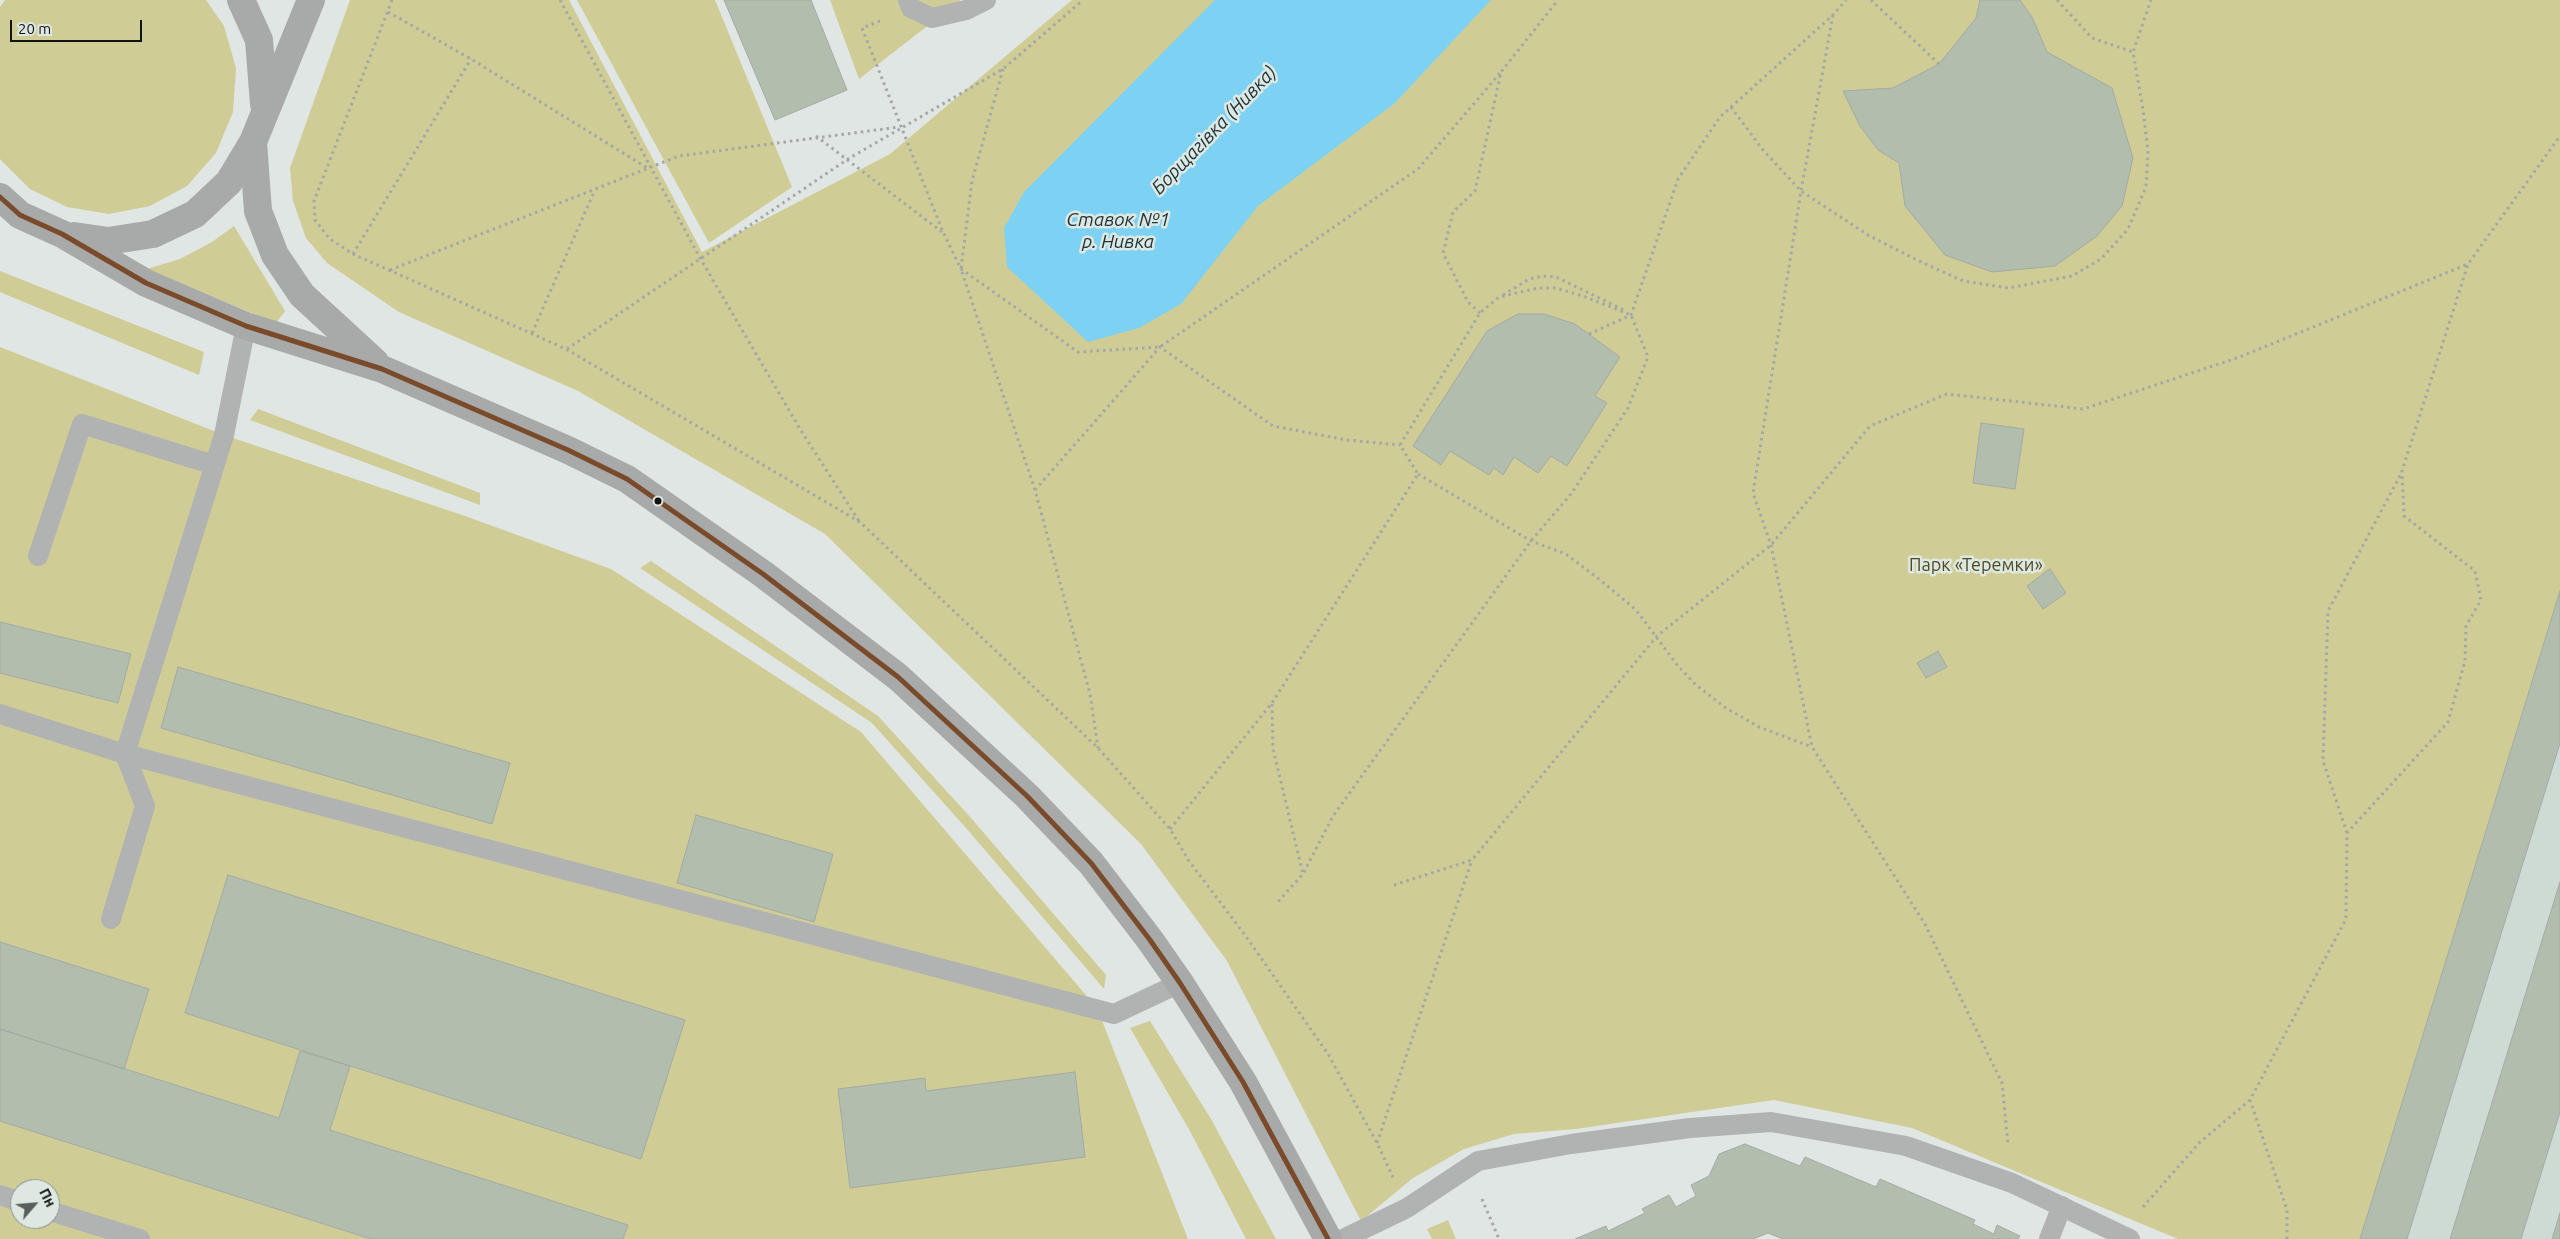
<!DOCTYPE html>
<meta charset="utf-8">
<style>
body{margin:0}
#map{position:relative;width:2560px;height:1239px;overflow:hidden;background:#e0e6e3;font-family:Ubuntu,sans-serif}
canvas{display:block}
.north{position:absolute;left:10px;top:1179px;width:50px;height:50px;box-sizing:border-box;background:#dee8e3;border:1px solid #8c938f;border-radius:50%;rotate:63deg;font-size:14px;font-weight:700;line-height:20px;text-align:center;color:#101312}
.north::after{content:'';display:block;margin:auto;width:18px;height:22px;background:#595d5b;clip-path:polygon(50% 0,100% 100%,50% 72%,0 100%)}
.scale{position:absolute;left:10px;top:20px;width:132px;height:22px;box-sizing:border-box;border:2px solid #101312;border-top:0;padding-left:6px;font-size:15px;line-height:18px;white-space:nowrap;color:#101312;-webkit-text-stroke:4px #dee8e3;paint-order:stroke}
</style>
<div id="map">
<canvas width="2560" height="1239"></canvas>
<div class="north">Пн</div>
<div class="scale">20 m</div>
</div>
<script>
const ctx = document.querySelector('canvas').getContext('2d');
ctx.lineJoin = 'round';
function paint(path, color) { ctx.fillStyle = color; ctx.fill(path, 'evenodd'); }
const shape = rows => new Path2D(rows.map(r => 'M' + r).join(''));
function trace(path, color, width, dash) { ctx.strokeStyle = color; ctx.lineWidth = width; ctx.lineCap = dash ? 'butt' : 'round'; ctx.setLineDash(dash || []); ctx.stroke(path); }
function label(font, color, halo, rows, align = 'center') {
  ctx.font = font + ' Ubuntu,sans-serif'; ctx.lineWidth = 5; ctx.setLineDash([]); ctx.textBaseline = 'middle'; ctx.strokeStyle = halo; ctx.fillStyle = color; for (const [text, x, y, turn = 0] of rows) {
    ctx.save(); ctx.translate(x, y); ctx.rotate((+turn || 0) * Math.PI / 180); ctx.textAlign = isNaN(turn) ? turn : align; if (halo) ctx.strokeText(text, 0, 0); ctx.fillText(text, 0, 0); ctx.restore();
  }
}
paint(shape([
 [2560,591,2560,1239,2360,1239,2377,1183]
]), '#cedbd5');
paint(shape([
 [5,0,206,0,224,26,236,68,233,112,216,153,187,186,150,206,109,214,67,207,30,189,0,159,0,7],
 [350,0,569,0,702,252,890,154,1072,0,2560,0,2560,592,2360,1239,2178,1239,1912,1128,1774,1100,1576,1129,1514,1134,1464,1149,1413,1178,1361,1221,1227,961,1141,844,825,534,578,391,399,312,327,263,306,238,293,201,290,168],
 [577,0,715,0,792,187,709,243],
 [830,0,961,0,859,79],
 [234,226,285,311,276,323,147,269,180,259,212,242],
 [0,271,204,352,199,375,0,292],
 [0,347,224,435,465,516,611,569,861,732,1097,1008,1188,1239,0,1239],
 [20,1189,50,1189,50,1219,20,1219],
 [258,409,480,493,480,505,250,420],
 [651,561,878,716,971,818,1106,975,1104,989,966,828,872,723,640,568],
 [1150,1021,1211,1119,1276,1239,1246,1239,1190,1131,1130,1028],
 [1448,1220,1456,1239,1432,1239,1427,1229]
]), '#cfcd95');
paint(shape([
 [1215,0,1491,0,1395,103,1258,206,1181,304,1139,328,1088,342,1007,267,1004,228,1024,192]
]), '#7dd2f4');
const building = shape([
 [724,0,811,0,847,90,775,120,724,0],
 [1980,0,2020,0,2032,17,2047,52,2112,88,2133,158,2122,206,2097,236,2055,266,1992,272,1945,255,1905,206,1899,163,1878,150,1860,126,1843,91,1893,88,1939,64,1976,18,1980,0],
 [1518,314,1544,314,1575,324,1620,357,1595,396,1607,403,1567,466,1551,456,1538,473,1514,457,1503,475,1494,468,1489,475,1450,451,1441,465,1413,446,1487,331,1518,314],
 [1981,423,2024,429,2015,489,1973,483,1981,423],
 [2050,569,2066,593,2043,609,2027,586,2050,569],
 [2560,591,2560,743,2407,1239,2360,1239,2560,591],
 [0,622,131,654,118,703,0,673,0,622],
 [1938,651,1947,667,1926,678,1917,663,1938,651],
 [178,667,510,763,492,824,161,728,178,667],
 [696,815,833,854,814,922,677,883,696,815],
 [228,875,685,1020,641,1159,185,1013,228,875],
 [2560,882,2560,1112,2521,1239,2450,1239,2560,882],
 [0,942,149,989,124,1069,0,1029,0,942],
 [0,1029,279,1118,300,1051,350,1066,330,1130,628,1225,623,1239,371,1239,0,1121,0,1029],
 [1075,1072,1085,1157,850,1188,838,1089,925,1078,926,1091,1075,1072],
 [1745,1144,1800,1166,1805,1157,1876,1187,1880,1179,1975,1220,1973,1224,1994,1234,1997,1225,2020,1236,2018,1239,1783,1239,1768,1233,1753,1239,1575,1239,1606,1226,1608,1231,1645,1213,1642,1209,1669,1195,1676,1207,1696,1196,1691,1185,1709,1176,1719,1154,1745,1144],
 [2560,1213,2560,1239,2552,1239,2560,1213]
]);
paint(building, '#b1bead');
trace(building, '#a5a9a6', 1);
trace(shape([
 [392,0,314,201,315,220,330,239,353,254,566,349,860,522,1098,748,1170,829,1189,861,1245,935,1328,1054,1377,1143,1393,1177],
 [560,0,700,258,800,429,859,521],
 [1871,0,1939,64],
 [2057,0,2092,38,2133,52],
 [388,12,471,59,649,169],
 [1833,15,1801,191,1753,493,1771,545,1812,747,1925,924,2002,1083,2008,1145],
 [880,21,862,28,943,232,961,269,1078,352,1160,347,1418,169,1501,72],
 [1003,69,972,181,961,269,1035,490,1090,694,1098,748],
 [1731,107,1763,150,1801,191,1868,235,1917,260,1963,281,2008,288,2072,276,2101,259,2128,229,2146,187,2148,152,2143,109,2133,52,2151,0],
 [816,136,942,232],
 [353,254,471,59],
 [390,270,679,156,899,127],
 [1503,295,1529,279,1543,276,1556,277,1624,310],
 [1480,313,1468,302,1443,253,1453,212,1475,191,1501,72,1558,0],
 [532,333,594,192],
 [1589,334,1631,315,1678,179,1720,117,1833,15,1846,0],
 [567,349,848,159,1003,69,1083,0],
 [1418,474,1531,541,1566,554,1599,579,1636,610,1678,666,1696,685,1726,708,1759,727,1812,747],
 [1035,490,1160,347,1273,426,1347,440,1400,445],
 [1272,704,1273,749,1303,874],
 [1170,829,1272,703,1418,474,1400,445,1480,313,1499,297,1538,288,1556,288,1583,296,1631,315,1648,357,1628,408,1571,494,1531,541,1333,816,1303,874,1276,904],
 [2347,833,2323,761,2328,611,2402,472],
 [1394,885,1472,860,1657,636,1771,545,1870,426,1947,394,2083,409,2237,358,2468,264],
 [1377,1143,1472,860],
 [1482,1199,1499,1239],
 [2143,1207,2199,1143,2250,1100],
 [2287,1239,2287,1210,2250,1100,2346,919,2347,833,2448,722,2465,661,2466,626,2481,600,2475,571,2404,516,2402,471,2468,264,2560,136]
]), '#a4a7a6', 3, [2.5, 4]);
trace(shape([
 [908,0,911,8,932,18,966,10,986,0],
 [38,556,82,424,214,465],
 [0,714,125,754,1114,1014,1180,983],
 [111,919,145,806,125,754,224,435,246,326],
 [0,1195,20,1202],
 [50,1211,140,1239],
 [1343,1239,1407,1208,1478,1161,1571,1144,1690,1128,1771,1122,1906,1146,2012,1183,2130,1239],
 [2049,1239,2062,1206]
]), '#b1b3b3', 20);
trace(shape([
 [241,0,259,40,264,104],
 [253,142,258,211,275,255,302,295,375,362],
 [0,197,20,215,62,234,146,283,246,326,382,369,568,450,627,479,763,574,898,677,1027,796,1091,863,1150,940,1180,983,1243,1082,1328,1239],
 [74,236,108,241,153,234,195,214,229,182,253,142,311,0]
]), '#a7aaa9', 28);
trace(shape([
 [0,197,20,215,62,234,146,283,246,326,382,369,568,450,627,479,763,574,898,677,1027,796,1091,863,1150,940,1180,983,1243,1082,1328,1239]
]), '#7a4b2a', 5);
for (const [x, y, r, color] of [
 [658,501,4.5,"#101312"]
]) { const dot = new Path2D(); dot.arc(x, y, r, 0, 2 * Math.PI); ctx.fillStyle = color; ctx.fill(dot); trace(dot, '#dee8e3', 2); }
label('18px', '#4f4b20', '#dee8e3', [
 ["Парк «Теремки»",1976,565]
]);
label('italic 19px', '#1d323b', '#dee8e3', [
 ["Борщагівка (Нивка)",1214,130,-46],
 ["Ставок №1",1118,220],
 ["р. Нивка",1118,242]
]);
</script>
